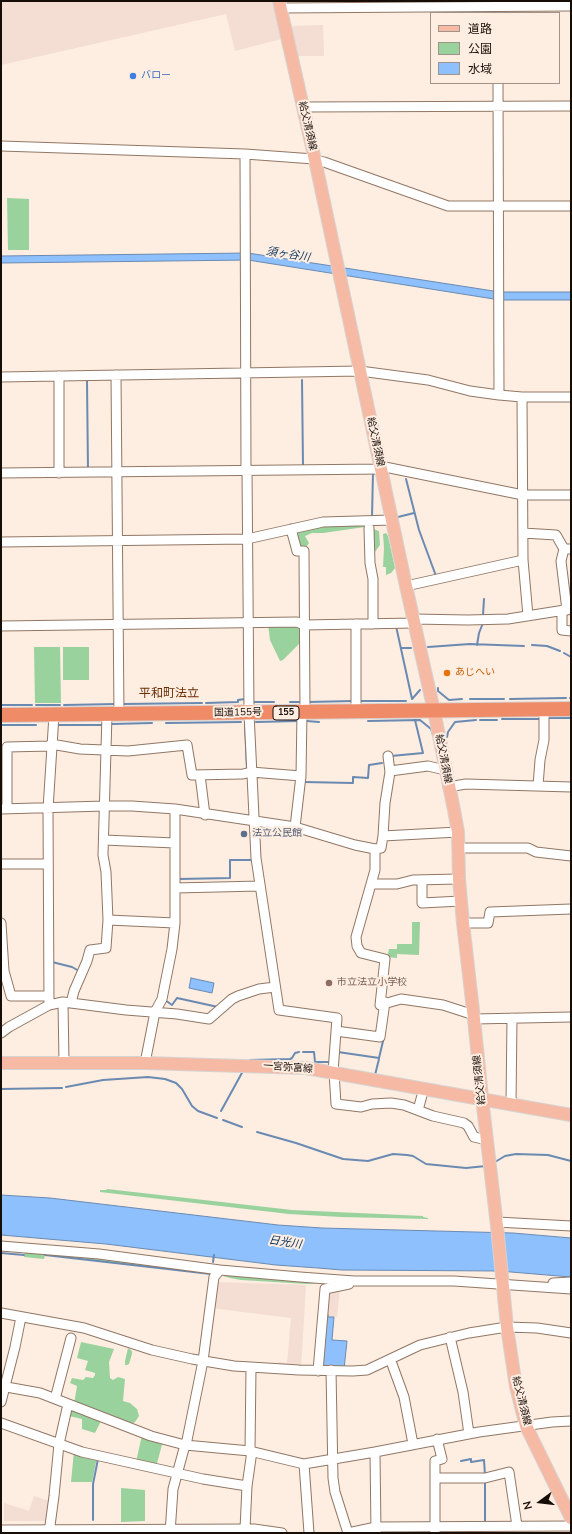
<!DOCTYPE html>
<meta charset="utf-8">
<style>
body{margin:0}
#map{position:relative;width:572px;height:1534px;overflow:hidden;background:#feede1;font-family:"Nunito Sans","Noto Sans JP",sans-serif}
canvas{display:block}
.frame{position:absolute;inset:0;border:2px solid #170d07;pointer-events:none}
.legend{position:absolute;left:430px;top:12px;width:130px;height:72px;box-sizing:border-box;background:#feede1;border:1px solid #a2938a;margin:0;padding:5px 7px;list-style:none;font-size:12px;color:#170d07}
.legend li{display:flex;align-items:center;gap:8px;height:20px}
.legend b{width:20px;border:1px solid #a2938a}
.north{position:absolute;left:520px;top:1482px;width:40px;height:40px;-webkit-text-stroke:3px #feede1;paint-order:stroke;rotate:255deg;font-size:11px;font-weight:700;line-height:16px;text-align:center;color:#170d07}
.north::after{content:'';display:block;margin:auto;width:14px;height:18px;background:#170d07;clip-path:polygon(50% 0,100% 100%,50% 72%,0 100%)}
</style>
<div id="map">
<canvas width="572" height="1534"></canvas>
<div class="frame"></div>
<ul class="legend">
<li><b style="height:5px;background:#f6b9a4"></b>道路</li>
<li><b style="height:11px;background:#9ad29e"></b>公園</li>
<li><b style="height:11px;background:#8dc0fc"></b>水域</li>
</ul>
<div class="north">N</div>
</div>
<script>
const ctx = document.querySelector('canvas').getContext('2d');
ctx.lineJoin = 'round';
function paint(path, color) { ctx.fillStyle = color; ctx.fill(path, 'evenodd'); }
const shape = rows => new Path2D(rows.map(r => 'M' + r).join(''));
function trace(path, color, width, dash) { ctx.strokeStyle = color; ctx.lineWidth = width; ctx.lineCap = dash ? 'butt' : 'round'; ctx.setLineDash(dash || []); ctx.stroke(path); }
function label(font, color, halo, rows, align = 'center') {
  ctx.font = font + ' "Nunito Sans","Noto Sans JP",sans-serif'; ctx.lineWidth = 4; ctx.setLineDash([]); ctx.textBaseline = 'middle'; ctx.strokeStyle = halo; ctx.fillStyle = color; for (const [text, x, y, turn = 0] of rows) {
    ctx.save(); ctx.translate(x, y); ctx.rotate((+turn || 0) * Math.PI / 180); ctx.textAlign = isNaN(turn) ? turn : align; if (halo) ctx.strokeText(text, 0, 0); ctx.fillText(text, 0, 0); ctx.restore();
  }
}
paint(shape([
 [1,1,273,1,281,39,235,51,226,14,1,65],
 [354,1,405,1,405,5,354,5],
 [323,25,324,56,297,56,290,26],
 [215,1282,306,1285,301,1368,278,1366,278,1362,287,1363,291,1318,211,1308],
 [340,1288,337,1317,328,1317,324,1314,326,1292],
 [34,1496,49,1501,46,1521,4,1521,4,1503,29,1511]
]), '#f4ddd3');
paint(shape([
 [7,198,29,199,29,250,8,250],
 [364,524,365,527,323,533,312,533,305,536,309,543,305,549,298,549,293,532,306,528],
 [373,529,379,531,380,545,375,552],
 [386,533,388,536,395,568,391,573,386,575,386,567,383,567,384,548,383,534],
 [268,624,299,624,303,640,283,660,280,661,270,640],
 [34,647,60,647,61,703,35,703],
 [63,647,89,647,89,680,63,680],
 [412,922,420,922,419,955,397,954,397,958,387,957,389,949,397,949,397,944,412,944],
 [107,1189,292,1210,423,1216,423,1217,428,1218,428,1219,341,1217,289,1214,100,1192,100,1190,106,1190],
 [4,1248,215,1271,214,1274,45,1255,44,1259,24,1257,25,1252],
 [222,1273,323,1283,307,1284,241,1280,230,1278,223,1276],
 [81,1342,114,1349,109,1362,110,1378,113,1380,118,1377,125,1379,123,1401,130,1403,137,1409,139,1416,135,1422,131,1424,74,1404,77,1386,70,1383,72,1378,83,1380,86,1377,93,1378,95,1375,95,1373,85,1370,88,1361,77,1358],
 [128,1348,132,1351,132,1354,129,1364,127,1365,125,1365,125,1361],
 [70,1408,102,1419,95,1433,82,1429,82,1419,69,1416],
 [142,1435,163,1441,156,1467,136,1462],
 [74,1451,97,1457,92,1482,71,1482],
 [121,1488,145,1490,145,1521,121,1522]
]), '#9ad29e');
const water = shape([
 [248,253,500,292,571,292,571,300,500,300,248,260,1,263,1,256,248,253],
 [191,978,214,983,212,993,189,988,191,978],
 [1,1195,50,1198,278,1225,322,1228,513,1233,571,1238,571,1277,499,1271,342,1270,318,1268,276,1265,106,1244,1,1235,1,1195],
 [325,1314,328,1314,328,1317,334,1317,332,1340,347,1341,344,1369,320,1368,325,1314]
]);
paint(water, '#8dc0fc');
trace(water, '#6a8ab2', 1);
trace(shape([
 [302,380,303,466],
 [87,381,88,470],
 [406,479,419,530,436,576],
 [372,517,373,472],
 [398,517,414,513],
 [483,615,484,599],
 [396,626,412,699],
 [477,645,479,633,483,623],
 [532,645,547,646,560,651],
 [428,647,470,644,524,646],
 [401,648,411,648],
 [564,653,571,657],
 [438,688,438,691,449,700,462,699],
 [570,698,571,698],
 [412,699,420,690],
 [470,699,504,699],
 [510,699,566,698],
 [360,701,406,701],
 [253,702,274,702],
 [290,702,300,702],
 [308,702,353,701],
 [206,703,238,702,238,700,245,699],
 [123,704,202,703],
 [1,705,32,705],
 [36,705,60,705],
 [64,705,117,704],
 [548,718,571,718],
 [502,719,540,719],
 [480,720,497,720],
 [307,721,319,722],
 [368,721,420,720,431,729,433,735],
 [256,722,299,721],
 [166,723,241,722],
 [112,724,152,723],
 [1,725,36,725],
 [57,725,102,725],
 [245,725,247,770],
 [447,737,448,732,455,722,476,720],
 [391,756,423,753,415,720],
 [304,782,353,783,353,777,368,778,369,765,382,763],
 [179,879,230,878,230,860,252,860],
 [52,962,72,967,79,971],
 [165,1000,172,1005,177,998,218,1007],
 [303,1052,314,1052,315,1062,331,1062],
 [338,1052,379,1058,384,1037],
 [249,1061,250,1060,290,1059,292,1058,295,1053,299,1052],
 [375,1075,379,1059],
 [66,1087,103,1080,148,1077,165,1079,176,1083,182,1089,192,1106,198,1111,217,1118],
 [1,1089,62,1088],
 [221,1111,243,1071],
 [223,1120,242,1127],
 [257,1132,296,1143,343,1159,368,1161,393,1154,407,1155,413,1156,426,1164,466,1168,486,1166],
 [495,1162,505,1156,516,1154,548,1155,571,1161],
 [1,1253,24,1255],
 [45,1255,211,1274],
 [213,1262,214,1255],
 [512,1332,523,1332],
 [317,1375,329,1375],
 [333,1375,353,1375],
 [461,1461,471,1459,471,1462,484,1460,485,1475],
 [485,1481,485,1522],
 [93,1520,93,1484,98,1459]
]), '#6a8ab2', 2);
const minor = shape([
 [281,8,571,6],
 [498,83,499,395],
 [303,107,571,106],
 [1,146,245,154,314,159],
 [245,154,246,471],
 [315,160,324,162,448,206,571,206],
 [116,375,119,714],
 [59,376,59,473],
 [1,377,360,371,428,380,470,391,499,395,522,397,571,397],
 [522,397,523,560,528,616],
 [380,466,523,495,571,495],
 [247,470,249,713,256,858,279,1010,337,1018,333,1072],
 [1,473,381,469],
 [369,528,370,563,373,579,373,624],
 [291,529,297,551,304,551,305,712],
 [523,533,556,535,564,549,571,549],
 [1,542,247,539,323,522,392,520],
 [564,549,561,561,567,610],
 [406,586,523,560],
 [562,610,562,630,571,631],
 [413,619,468,620,508,619,571,609],
 [356,624,356,712],
 [1,626,297,622,304,625,414,623],
 [51,744,80,749,128,751,187,745,192,775,243,774,251,772,301,776],
 [390,771,428,766,445,770],
 [200,775,205,815],
 [538,786,540,760,544,740,544,709],
 [448,787,466,784,571,787],
 [1,809,105,806,132,806,175,809,295,827,355,845,375,849,381,848,383,836,458,832],
 [7,809,7,747,51,746],
 [295,827,301,776,302,712],
 [383,836,385,803,390,772,388,756],
 [104,840,175,843],
 [459,848,528,848,536,852,571,856],
 [375,849,375,870,356,937,357,946,361,953,385,959,380,1005,401,999,443,1005,474,1015],
 [1,864,48,864],
 [422,880,422,903,461,901],
 [371,884,397,884,413,880,459,879],
 [175,888,260,886],
 [108,920,175,923],
 [1,923,4,971,11,996,49,996],
 [463,923,488,923,490,912,571,909],
 [63,1002,64,1063],
 [71,1003,74,991,87,961,90,950,106,948,108,920,106,872,103,855,107,714],
 [49,1005,48,809,54,715],
 [474,1019,571,1017],
 [336,1031,380,1037,385,1002],
 [1,1033,9,1027,49,1005,63,1002,126,1010,177,1014,209,1019,232,999,238,996,259,989,275,987],
 [145,1063,155,1012,162,999,172,949,175,923,175,809],
 [334,1072,336,1104,361,1107,372,1104,391,1103,404,1105,433,1116,464,1123,468,1126,474,1137,487,1140],
 [511,1104,512,1018],
 [418,1110,424,1088],
 [497,1222,571,1226],
 [1,1246,99,1254,220,1270,300,1277,354,1281,454,1281,571,1289],
 [553,1283,571,1282],
 [1,1313,84,1328,152,1350,192,1359,234,1366,299,1370,353,1371,367,1370,420,1345,469,1333,507,1327,537,1328,571,1333],
 [450,1337,463,1392,469,1434],
 [392,1364,404,1397,413,1444],
 [331,1370,333,1478,335,1492,348,1533],
 [318,1371,325,1289,349,1284],
 [1,1386,40,1393,151,1436,185,1445,250,1451,304,1464,375,1452,479,1432,552,1422,571,1421],
 [55,1399,71,1338],
 [1,1402,15,1347,21,1317],
 [1,1423,82,1452,203,1479,247,1486],
 [186,1445,203,1361,214,1277,220,1270],
 [250,1451,251,1368],
 [375,1452,376,1533],
 [304,1464,309,1533],
 [435,1478,485,1478,509,1472,517,1526],
 [245,1529,247,1486,252,1451],
 [1,1530,254,1529,282,1533],
 [435,1532,435,1461,442,1459,437,1439],
 [49,1533,54,1496,59,1444,68,1404],
 [170,1533,173,1489,185,1445],
 [348,1533,376,1527,571,1526]
]);
const major = shape([
 [279,1,315,160,406,586,434,711,454,810,458,832,459,879,463,923,474,1019,482,1098,497,1226,507,1327,516,1387,526,1426,571,1518],
 [1,1063,145,1063,306,1068,571,1115]
]);
const highway = shape([
 [1,715,571,709]
]);
trace(minor, '#917765', 11);
trace(major, '#d5d3d2', 14);
trace(highway, '#d5d3d2', 16);
trace(minor, '#fff', 9);
trace(major, '#f6b9a4', 12);
trace(highway, '#f08b68', 14);
for (const [x, y, r, color] of [
 [133,76,4,"#3f7fe0"],
 [447,673,4,"#e8710a"],
 [244,834,4,"#5c6f8a"],
 [329,983,4,"#8d6e63"]
]) { const dot = new Path2D(); dot.arc(x, y, r, 0, 2 * Math.PI); ctx.fillStyle = color; ctx.fill(dot); trace(dot, '#feede1', 1.5); }
for (const [x, y, w] of [
 [286,713,26]
]) { const box = new Path2D(); box.roundRect(x - w / 2, y - 7, w, 14, 3); ctx.fillStyle = '#feede1'; ctx.fill(box); trace(box, '#170d07', 1); }
label('bold 9px', '#170d07', null, [
 ["155",286,713]
]);
label('10px', '#366cbe', '#feede1', [
 ["バロー",141,76]
], 'left');
label('10px', '#170d07', '#feede1', [
 ["給父清須線",307,126,77],
 ["給父清須線",375,442,78],
 ["国道155号",238,713,-1],
 ["給父清須線",443,759,79],
 ["一宮弥富線",288,1068,4],
 ["給父清須線",480,1080,-96],
 ["給父清須線",521,1401,76]
]);
label('10px', '#c56008', '#feede1', [
 ["あじへい",455,673]
], 'left');
label('10px', '#4e5e75', '#feede1', [
 ["法立公民館",252,834]
], 'left');
label('10px', '#785e54', '#feede1', [
 ["市立法立小学校",337,983]
], 'left');
label('italic 11px', '#002c59', '#feede1', [
 ["須ヶ谷川",288,255,9],
 ["日光川",285,1243,8]
]);
label('12px', '#6a2d03', '#feede1', [
 ["平和町法立",169,694]
]);
</script>
